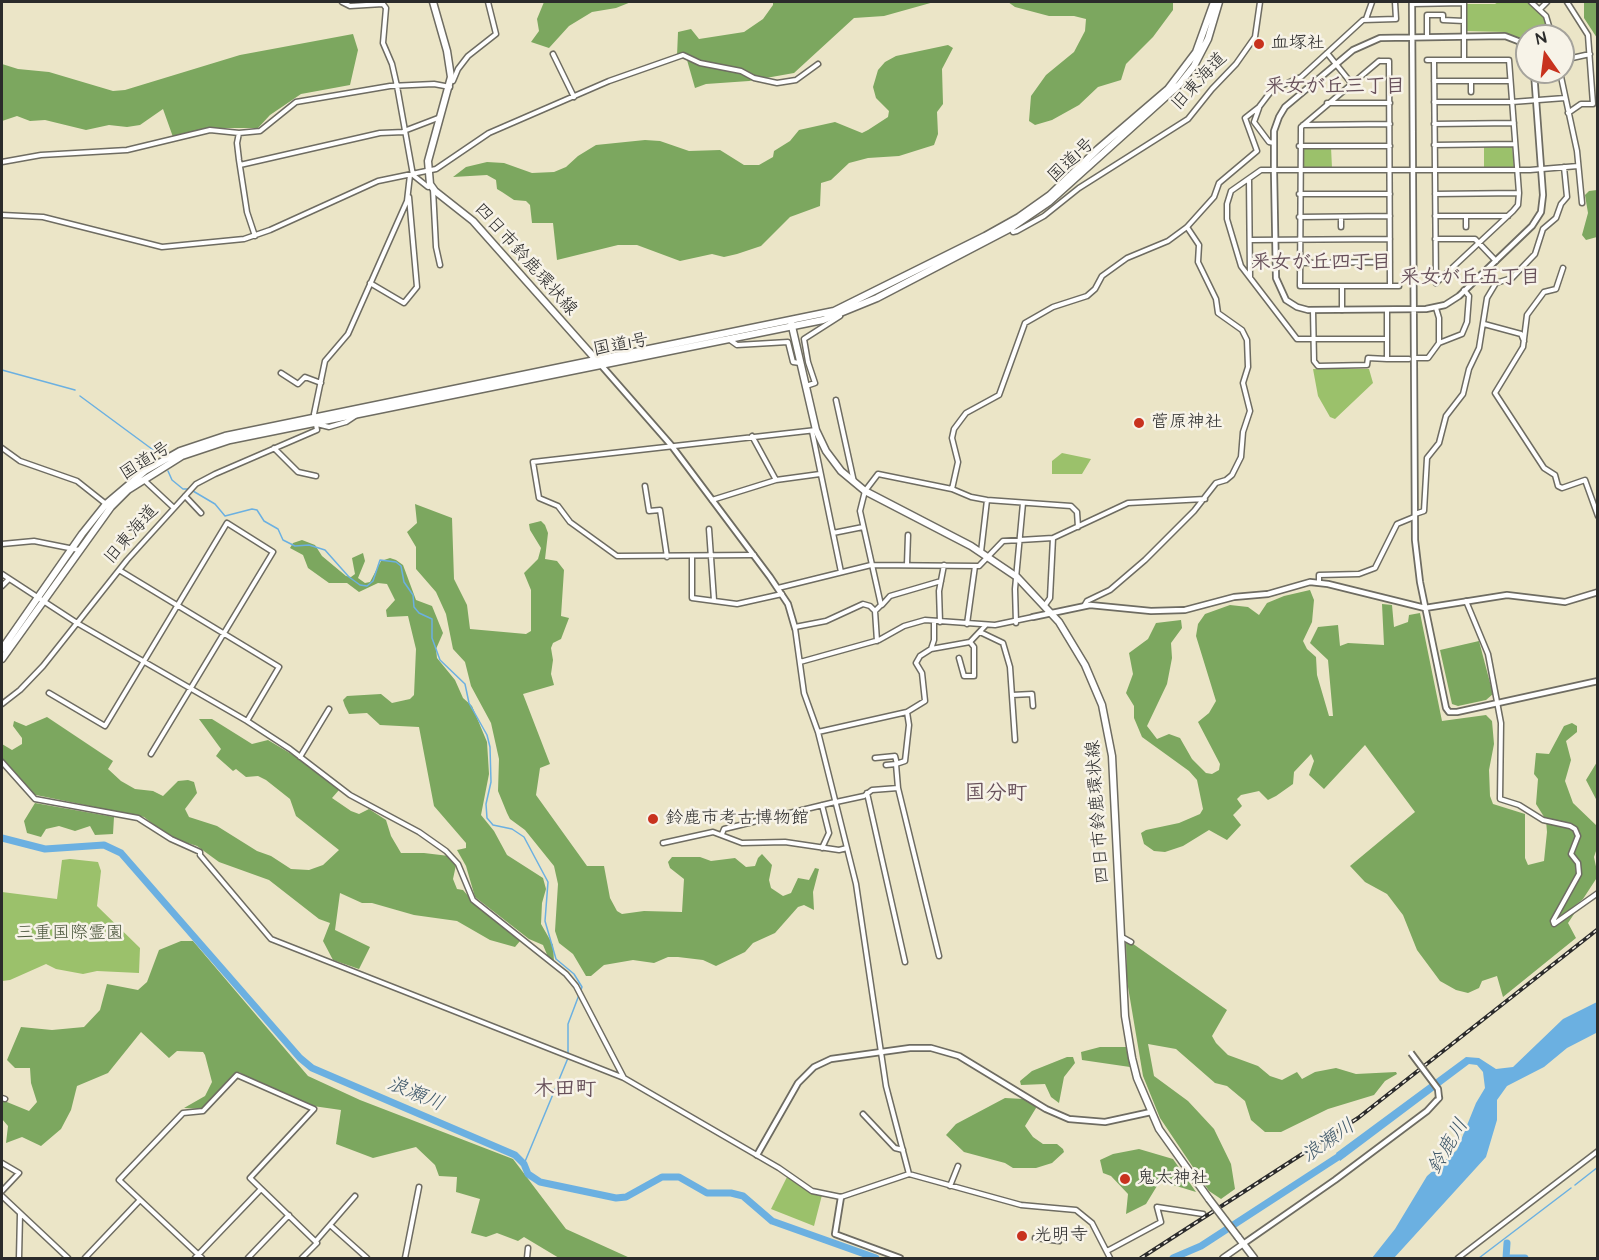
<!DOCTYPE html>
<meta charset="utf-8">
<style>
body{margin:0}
#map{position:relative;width:1599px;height:1260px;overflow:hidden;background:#ebe5c7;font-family:"Architects Daughter",sans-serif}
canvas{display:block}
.frame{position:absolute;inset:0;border:3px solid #2b2b2b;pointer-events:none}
.north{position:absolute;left:1515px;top:24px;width:60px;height:60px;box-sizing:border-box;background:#f7f3e8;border:2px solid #a5a39c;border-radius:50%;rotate:346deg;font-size:16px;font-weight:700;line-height:24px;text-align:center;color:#2b2b2b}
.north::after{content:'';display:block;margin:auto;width:21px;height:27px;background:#c8321e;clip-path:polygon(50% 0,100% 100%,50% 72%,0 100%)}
</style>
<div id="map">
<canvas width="1599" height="1260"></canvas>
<div class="frame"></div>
<div class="north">N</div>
</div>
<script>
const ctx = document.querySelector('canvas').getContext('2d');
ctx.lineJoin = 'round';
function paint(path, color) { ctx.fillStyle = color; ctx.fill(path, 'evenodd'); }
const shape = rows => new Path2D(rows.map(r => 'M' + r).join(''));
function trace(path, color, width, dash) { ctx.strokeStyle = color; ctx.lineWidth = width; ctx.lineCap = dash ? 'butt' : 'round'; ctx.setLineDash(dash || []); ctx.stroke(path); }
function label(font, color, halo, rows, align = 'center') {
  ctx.font = font + ' "Architects Daughter","Klee One",sans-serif'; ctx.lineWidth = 5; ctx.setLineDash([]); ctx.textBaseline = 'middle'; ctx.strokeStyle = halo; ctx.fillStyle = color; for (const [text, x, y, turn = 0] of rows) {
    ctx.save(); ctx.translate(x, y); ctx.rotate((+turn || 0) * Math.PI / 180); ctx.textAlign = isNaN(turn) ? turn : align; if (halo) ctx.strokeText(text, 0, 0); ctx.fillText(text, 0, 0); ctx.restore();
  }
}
paint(shape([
 [1498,2,1529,2,1544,17,1550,36,1527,36,1527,43,1505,32,1466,31,1466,4,1495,4],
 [1512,146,1514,167,1484,168,1484,147],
 [1331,147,1332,168,1302,169,1302,148],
 [1313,369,1369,369,1373,383,1335,419,1330,417,1318,396],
 [1062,453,1091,459,1082,474,1052,474,1052,461],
 [70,859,98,862,101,871,97,906,140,948,139,973,97,971,83,974,56,969,46,964,10,980,2,981,2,892,57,899,62,860],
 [787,1177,822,1195,814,1226,771,1209]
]), '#9bc16b');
paint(shape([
 [544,2,631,2,616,8,592,12,569,26,549,48,531,42,539,31,537,19],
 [773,2,934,2,884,16,854,18,794,73,749,81,706,84,695,88,687,60,677,56,678,32,691,29,699,39,744,32,763,19,773,5],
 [1008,2,1173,2,1173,10,1153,37,1126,64,1121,80,1098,87,1079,105,1052,120,1035,125,1029,121,1031,96,1046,75,1074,52,1085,31,1086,19,1074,16,1049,16,1015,7],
 [1584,2,1597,2,1597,38,1584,18],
 [353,34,358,50,350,85,301,94,270,115,258,128,207,128,173,137,163,109,140,125,127,127,109,125,86,130,45,120,30,121,17,116,2,121,2,64,18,69,49,72,113,91,125,90,240,55],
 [948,45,953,48,942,69,943,104,937,112,938,134,934,145,899,156,868,158,849,163,831,180,821,183,820,206,790,217,761,246,737,254,724,257,712,254,680,261,637,245,618,245,557,260,553,223,532,223,530,205,526,201,514,200,502,192,497,189,496,180,487,175,453,177,466,167,487,162,504,163,532,173,554,172,566,167,578,156,596,145,645,140,660,141,689,151,720,150,744,165,759,165,773,157,774,151,790,141,799,130,835,122,862,133,868,130,888,117,889,111,876,98,873,87,878,70,885,62,896,56],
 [1597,190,1597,237,1586,240,1582,235,1588,213,1585,195,1589,191],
 [415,504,452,518,454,579,467,605,470,629,526,634,531,631,531,590,524,573,538,559,541,548,530,530,529,524,541,521,545,525,548,533,545,559,557,561,564,570,561,616,569,618,561,639,553,643,551,648,553,660,551,674,554,685,523,694,550,764,540,768,536,795,587,866,604,866,610,898,617,911,622,914,644,911,682,912,684,879,670,868,668,862,672,857,700,857,711,861,735,858,746,867,755,866,758,858,762,854,772,865,769,880,771,888,783,896,791,893,798,878,809,880,815,868,819,869,813,892,814,910,804,905,798,907,775,933,753,943,745,952,716,966,703,960,678,957,668,957,654,963,633,960,604,965,591,976,586,976,573,954,559,943,555,931,558,884,554,866,525,830,510,819,507,813,498,791,499,759,491,723,471,686,465,662,453,649,446,614,436,592,416,569,416,547,407,532,417,523],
 [302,540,315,545,322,556,346,576,351,577,355,574,352,558,363,553,365,561,358,578,365,583,370,582,381,561,390,558,396,560,403,565,416,600,432,606,443,633,436,649,437,658,455,680,463,698,472,706,487,742,489,774,481,815,494,831,507,855,543,878,546,889,542,903,541,924,553,945,554,962,548,957,543,945,529,939,475,897,466,866,457,850,466,848,466,843,434,806,419,727,380,725,367,713,349,714,345,706,343,700,347,696,381,694,392,703,410,699,414,695,416,649,408,616,387,617,386,610,395,600,387,584,378,583,359,592,347,583,329,583,308,568,303,555,290,548,293,543],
 [1310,590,1314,600,1312,622,1303,641,1307,649,1316,657,1317,675,1329,716,1333,716,1328,660,1310,643,1318,627,1338,625,1340,646,1348,643,1384,645,1382,604,1392,605,1394,627,1408,622,1409,615,1420,613,1442,721,1486,715,1492,721,1494,744,1489,770,1490,796,1493,804,1525,814,1525,858,1528,865,1544,861,1547,832,1546,820,1536,804,1538,779,1534,774,1536,753,1549,754,1564,726,1572,723,1577,726,1577,732,1566,741,1571,760,1565,781,1573,803,1597,826,1597,848,1594,857,1598,876,1583,899,1571,909,1574,914,1568,923,1576,938,1503,997,1497,976,1482,981,1479,988,1468,993,1456,990,1440,981,1417,950,1403,915,1387,894,1365,882,1350,866,1415,812,1365,745,1324,789,1309,775,1314,761,1311,754,1294,772,1293,784,1276,796,1268,800,1259,791,1241,795,1237,799,1242,806,1233,815,1241,825,1227,840,1209,830,1183,846,1165,852,1154,851,1144,844,1141,833,1146,830,1179,823,1200,814,1203,809,1197,780,1189,771,1142,737,1134,718,1134,706,1126,693,1133,674,1129,653,1148,639,1156,623,1181,620,1182,628,1171,643,1172,658,1167,684,1147,726,1157,739,1169,734,1180,738,1192,759,1206,773,1212,774,1219,770,1220,764,1198,722,1209,713,1216,701,1196,636,1198,624,1205,614,1230,605,1248,607,1259,615,1267,603,1284,596],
 [1479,641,1493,694,1486,700,1458,706,1452,704,1440,650],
 [47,717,113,761,108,769,121,781,135,789,153,791,163,796,178,781,188,780,194,782,197,793,185,809,189,817,217,826,257,851,271,856,291,869,309,870,323,865,339,850,296,816,290,799,266,780,258,776,246,777,236,769,233,771,216,756,221,749,199,719,212,719,252,744,268,740,303,761,339,790,332,798,351,811,359,814,369,809,386,820,391,836,401,853,424,853,449,856,456,865,453,879,457,889,463,890,476,905,520,941,515,947,490,940,457,921,414,915,372,903,362,903,340,893,335,930,370,947,359,969,333,960,323,941,330,923,319,919,269,880,219,862,197,846,169,837,144,817,31,794,2,759,2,744,12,750,22,744,22,738,13,726,14,721,26,726],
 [1597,762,1597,801,1586,780],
 [35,803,114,817,113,834,95,835,90,826,75,831,59,826,46,829,41,837,27,833,24,821],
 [181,941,193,941,308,1076,360,1100,513,1159,566,1229,630,1258,559,1258,524,1237,518,1241,497,1233,486,1237,471,1233,480,1199,456,1192,457,1177,439,1176,435,1165,416,1147,373,1158,336,1144,341,1110,313,1106,269,1090,239,1072,201,1109,184,1108,205,1096,212,1082,205,1055,203,1052,177,1051,169,1058,141,1032,108,1073,77,1086,71,1110,61,1129,41,1146,22,1137,6,1143,8,1126,2,1119,2,1100,29,1111,37,1102,31,1083,30,1068,15,1068,7,1060,21,1027,52,1030,84,1027,100,1010,107,984,138,990,147,982,159,950],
 [1129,941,1227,1010,1212,1036,1216,1043,1228,1055,1258,1066,1270,1076,1282,1080,1297,1072,1302,1079,1315,1072,1336,1068,1356,1074,1396,1072,1397,1074,1385,1081,1374,1095,1328,1109,1281,1132,1265,1132,1251,1120,1245,1101,1227,1086,1215,1083,1176,1049,1148,1044,1154,1076,1188,1101,1214,1129,1231,1164,1235,1189,1221,1199,1209,1191,1160,1118,1143,1076,1127,981,1126,943],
 [1100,1047,1126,1047,1130,1067,1082,1060,1081,1052],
 [1067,1057,1073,1057,1075,1063,1064,1077,1059,1103,1051,1097,1045,1084,1021,1085,1020,1081,1032,1071],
 [1005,1098,1024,1099,1035,1103,1036,1108,1025,1126,1033,1137,1043,1144,1057,1144,1063,1149,1064,1152,1052,1163,1036,1168,1013,1168,1005,1163,964,1152,946,1135,956,1124],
 [1139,1149,1173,1159,1196,1192,1160,1181,1146,1204,1126,1214,1128,1194,1111,1176,1103,1173,1100,1160,1113,1154]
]), '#7ca75f');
paint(shape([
 [1597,1002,1598,1032,1567,1048,1544,1067,1507,1086,1497,1100,1497,1120,1486,1157,1394,1258,1372,1258,1395,1229,1427,1176,1457,1150,1476,1103,1485,1088,1483,1072,1477,1065,1469,1064,1340,1161,1336,1153,1466,1057,1479,1058,1496,1069,1513,1067,1563,1019]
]), '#6bb0e1');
trace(shape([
 [87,2,113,2],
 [2,370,75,390],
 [80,396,160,455],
 [168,471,172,480,183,489,189,489],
 [193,491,215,504,225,516,252,509,257,510,264,521,278,529,283,540,295,546,309,545,325,550,349,577,360,585,367,586,373,581,380,560,396,562,401,566,404,582,413,595,414,607,419,613,432,619,432,638,440,660,465,684,469,703,487,735,490,747,491,782,486,804,487,818,493,825,512,829,524,837,548,882,545,921,556,959,574,974,582,987,568,1024,568,1058,524,1164],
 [1575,1185,1598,1167],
 [1479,1258,1571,1188]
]), '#6bb0e1', 1.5);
trace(shape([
 [2,838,45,849,104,845,121,853,300,1058,312,1068,515,1155,524,1164,528,1174,540,1182,616,1198,626,1197,662,1177,679,1177,707,1193,731,1193,743,1196,772,1221,876,1258],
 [1507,1243,1506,1258,1525,1258],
 [1173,1258,1201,1246,1344,1153]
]), '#6bb0e1', 7);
const minor = shape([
 [342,2,350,6,383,4,386,8,383,43,392,64,397,86,413,175,428,187,431,186],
 [1464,2,1464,60],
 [1531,2,1546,16,1552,36],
 [1567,2,1588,35,1593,104,1581,104,1568,113],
 [1412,4,1464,3],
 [1540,9,1547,2],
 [1366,19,1372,2],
 [1427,36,1427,15,1443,15,1443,20,1464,21],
 [1327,53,1352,84],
 [553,54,574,97],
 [1427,60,1509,60,1519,193,1518,205,1513,211,1436,283],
 [1434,60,1436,283],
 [1563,60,1590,54],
 [1379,61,1389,61,1390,286,1300,286,1301,127,1379,61],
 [1560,72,1577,151,1582,203],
 [453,81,458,69,468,56,496,34,488,2],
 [1434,81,1510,81],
 [1471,81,1471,92],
 [1434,102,1512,102,1565,98],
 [1327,103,1390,103],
 [1259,108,1254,122,1269,142,1274,143],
 [1434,124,1514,123],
 [1303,125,1390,124],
 [404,131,438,118],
 [239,133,237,143,239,160,247,212,255,236],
 [1434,145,1515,144],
 [1299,146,1390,146],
 [2,162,41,155,127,150,210,130,239,133,260,131,296,102,390,86,434,84,450,87],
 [240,165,380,133,404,132],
 [1249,179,1250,277],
 [433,189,436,247,440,265],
 [1299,194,1390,194],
 [1435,194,1519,193],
 [2,215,43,217,162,247,244,239,270,230,378,181,436,169,489,133,609,81,683,55,700,63,741,71,754,78,777,83,796,80,818,64],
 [1435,216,1508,216],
 [1466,216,1466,227],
 [1299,217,1390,216],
 [1011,227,1013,232,1017,231,1044,216,1079,188,1188,119,1212,89,1236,64,1255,37,1260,2],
 [1341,227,1341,217],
 [1435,239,1475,239,1496,261],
 [1250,240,1390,239],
 [1300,263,1390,262],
 [1563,268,1556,289,1544,292,1527,315,1523,347,1495,393,1544,468,1555,475,1558,486,1562,488,1585,480,1598,516],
 [370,283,404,303,417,287,409,197],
 [1390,286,1399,286],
 [1436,308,1439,318,1439,342],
 [1313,310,1314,361,1318,366,1367,365,1368,358,1387,359,1387,310],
 [1342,310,1342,286],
 [1484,324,1521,334,1524,341],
 [1387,339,1297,339,1241,266,1227,219,1227,204,1231,191,1261,170,1530,170,1578,166],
 [730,340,737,345,788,342,793,362,800,363],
 [1414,358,1428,358,1439,343,1462,334,1467,322,1469,296,1464,290],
 [1387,359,1409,359],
 [281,373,298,384,305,377,321,383],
 [806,386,815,383,808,362,804,339,840,316],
 [836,400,854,482],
 [317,424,329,427,346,422,355,416],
 [812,431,841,572],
 [752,436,776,480,820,474],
 [2,448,20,461,77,481,106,504],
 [274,448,298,472,316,476],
 [144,480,174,508],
 [645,486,649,511,660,510,667,557],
 [952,489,958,462,952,438,954,429,966,413,999,395,1025,323,1053,307,1087,296,1095,289,1102,276,1127,258,1168,241,1187,227,1214,197,1219,183,1257,151,1245,118,1259,107,1272,90,1301,77,1363,20,1396,19,1395,2],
 [185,496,201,513],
 [712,500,776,480],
 [1415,514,1424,511,1427,458,1439,443,1446,416,1463,394,1469,369,1479,348,1487,298,1496,283,1512,278,1535,254,1543,229,1556,218,1561,204,1567,197,1564,167],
 [709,529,714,600],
 [833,533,863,527],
 [2,544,34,541,79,550],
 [981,552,987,500],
 [754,555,617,556,570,522,558,506,539,498,533,462,816,430],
 [692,557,692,598,737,604,782,594],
 [907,564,908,535],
 [119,570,279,667,247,721],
 [2,574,77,623],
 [1319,582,1319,575,1359,574,1375,568,1397,524,1414,517],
 [2,586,9,579],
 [778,588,871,565,979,566,1003,541,1053,538,1128,503,1205,499],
 [1466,601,1488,654,1501,723,1500,799,1519,805,1543,820,1570,826,1575,829,1578,836,1571,854,1578,863,1579,874,1553,921,1554,924,1598,893],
 [882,605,890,596,941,581],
 [1045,605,1050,598,1053,538],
 [1084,606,1087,601,1110,590,1145,560,1194,511,1216,483,1226,480,1232,475,1241,457,1243,432,1250,411,1243,383,1248,367,1247,340,1242,330,1218,313,1216,299,1198,262,1199,245,1187,227],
 [875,611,877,641],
 [940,622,939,591,944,565],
 [77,623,247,721,290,749,350,795,419,832,446,851,458,864,473,900,566,974,576,986,624,1078],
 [1016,623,1015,589,1023,503],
 [967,624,975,566],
 [795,627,826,621,863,604,870,606,875,611,881,605,860,511,865,491,878,474,952,489,971,497,987,500,1071,506,1077,512,1078,527],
 [795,628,804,693,818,732,856,884,886,1086,909,1174],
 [980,632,1003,643,1010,667,1015,740],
 [931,649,934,640,934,621],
 [959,658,964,676,974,676,974,647,970,642],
 [800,662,879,640,904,626,925,620,995,625,1033,617],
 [49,693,105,726,227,523,273,552,151,754],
 [1012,695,1032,694,1033,706],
 [2,704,20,690,43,666,127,560,196,484,215,474,317,430,314,414,325,361,348,334,407,201,410,175],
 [907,712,909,725,905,761,896,764,898,788,939,956],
 [818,732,907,712,925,701,922,673,916,663,920,656,931,649,970,642,985,626],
 [300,757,329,709],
 [875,758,895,756,897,764],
 [2,762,35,799,138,818,171,839,200,852,200,855,271,939,624,1078,779,1168,812,1191,841,1197,909,1174,1021,1205,1076,1210,1092,1223,1110,1258],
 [886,765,896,764],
 [867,793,905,962],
 [836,802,864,796,872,790,898,788],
 [722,834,724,829,835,802],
 [663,843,713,832,742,843,785,842,839,850,847,848],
 [822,848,829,833,822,805],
 [1122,937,1131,942],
 [2,1098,5,1099],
 [863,1114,895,1148,903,1150],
 [2,1163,19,1173,2,1191],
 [950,1186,958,1166],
 [2,1196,68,1258],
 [330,1225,367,1258],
 [1035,1238,1059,1241],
 [316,1241,355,1196],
 [1107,1251,1161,1222,1157,1207,1203,1214],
 [19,1258,20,1214],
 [85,1258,140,1200],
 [195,1258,261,1189],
 [202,1258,119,1180,183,1113,203,1111,237,1075,314,1109,250,1178,317,1243,302,1258],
 [248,1258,289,1215],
 [405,1258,419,1187],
 [527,1258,528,1248],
 [1458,1258,1598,1151]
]);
const tertiary = shape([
 [1412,2,1415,540,1420,582,1446,708,1449,712,1457,712,1598,681],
 [1527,49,1518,41,1505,36,1380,38,1353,50,1285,107,1279,117,1274,131,1274,171,1276,278,1286,300,1297,307,1308,310,1426,309,1445,305,1459,296,1532,226,1541,212,1543,195,1534,72],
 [601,365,671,445,770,577,788,604,795,628],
 [1033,617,1090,605,1151,611,1185,610,1234,597,1268,594,1310,582,1328,584,1425,608,1507,595,1565,602,1598,592],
 [757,1155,798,1083,814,1067,831,1059,910,1048,931,1048,959,1056,1046,1109,1069,1119,1105,1122,1151,1112],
 [841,1197,835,1234,900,1258],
 [1243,1244,1335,1180,1427,1111,1439,1098]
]);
const secondary = shape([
 [1223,1258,1243,1244]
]);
const primary = shape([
 [433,2,447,51,451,77,428,161,430,184,435,191,473,221,599,363],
 [791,322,816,430,826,451,841,471,865,491,971,546,1017,577,1059,622,1085,665,1102,705,1112,756,1125,1016,1132,1058,1137,1078,1159,1129,1209,1199],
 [1238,1237,1254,1258]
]);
const trunk = shape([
 [2,649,82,534,106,504,145,471,180,451,225,436,834,311,985,236,1019,217,1050,195,1098,149,1168,89,1196,52,1214,2],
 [2,659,111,507,128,490,182,456,230,440,823,320,877,298,1011,228,1049,202,1179,85,1194,66,1208,39,1219,2]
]);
trace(minor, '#6e6c62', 7);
trace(tertiary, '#6e6c62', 8);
trace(secondary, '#6e6c62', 8);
trace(primary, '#6e6c62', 9);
trace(trunk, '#6e6c62', 9);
trace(minor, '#fff', 4);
trace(tertiary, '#fff', 4.5);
trace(secondary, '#fff', 5);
trace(primary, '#fff', 6);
trace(trunk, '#fff', 6);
const rail = shape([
 [1141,1258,1358,1118,1598,929]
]);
trace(rail, '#2b2b2b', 4);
trace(rail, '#f7f3e8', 1.5, [4.5]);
const tertiaryBridge = shape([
 [1411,1053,1438,1089,1439,1098]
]);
const primaryBridge = shape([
 [1209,1199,1238,1237]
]);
trace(tertiaryBridge, '#6e6c62', 8, []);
trace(primaryBridge, '#6e6c62', 9, []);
trace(tertiaryBridge, '#fff', 4.5);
trace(primaryBridge, '#fff', 6);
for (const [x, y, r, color] of [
 [1259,44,6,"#c8321e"],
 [1139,423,6,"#c8321e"],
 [653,819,6,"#c8321e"],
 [1125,1179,6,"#c8321e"],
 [1022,1236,6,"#c8321e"]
]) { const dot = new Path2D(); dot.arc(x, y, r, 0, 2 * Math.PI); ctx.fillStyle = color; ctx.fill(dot); trace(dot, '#f7f3e8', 2); }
label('18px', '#2b2b2b', '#f7f3e8', [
 ["血塚社",1271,44],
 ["菅原神社",1151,423],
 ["鈴鹿市考古博物館",665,819],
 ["鬼太神社",1137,1179],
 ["光明寺",1034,1236]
], 'left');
label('18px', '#2b2b2b', '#f7f3e8', [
 ["旧東海道",1200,82,-47],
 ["国道1号",1072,161,-43],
 ["四日市鈴鹿環状線",525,260,48],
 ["国道1号",621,346,-11],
 ["国道1号",146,462,-32],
 ["旧東海道",132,535,-49],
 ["四日市鈴鹿環状線",1099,812,-94]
]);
label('18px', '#4d583e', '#f7f3e8', [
 ["三重国際霊園",70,934]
]);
label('bold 20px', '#67505a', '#f7f3e8', [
 ["釆女が丘三丁目",1335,88],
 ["釆女が丘四丁目",1321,264],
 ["釆女が丘五丁目",1470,279]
]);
label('italic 20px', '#415a6b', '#f7f3e8', [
 ["浪瀬川",415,1095,23],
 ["浪瀬川",1329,1142,-35],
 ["鈴鹿川",1449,1147,-59]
]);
label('bold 21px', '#67505a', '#f7f3e8', [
 ["国分町",996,795],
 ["木田町",565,1091]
]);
</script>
